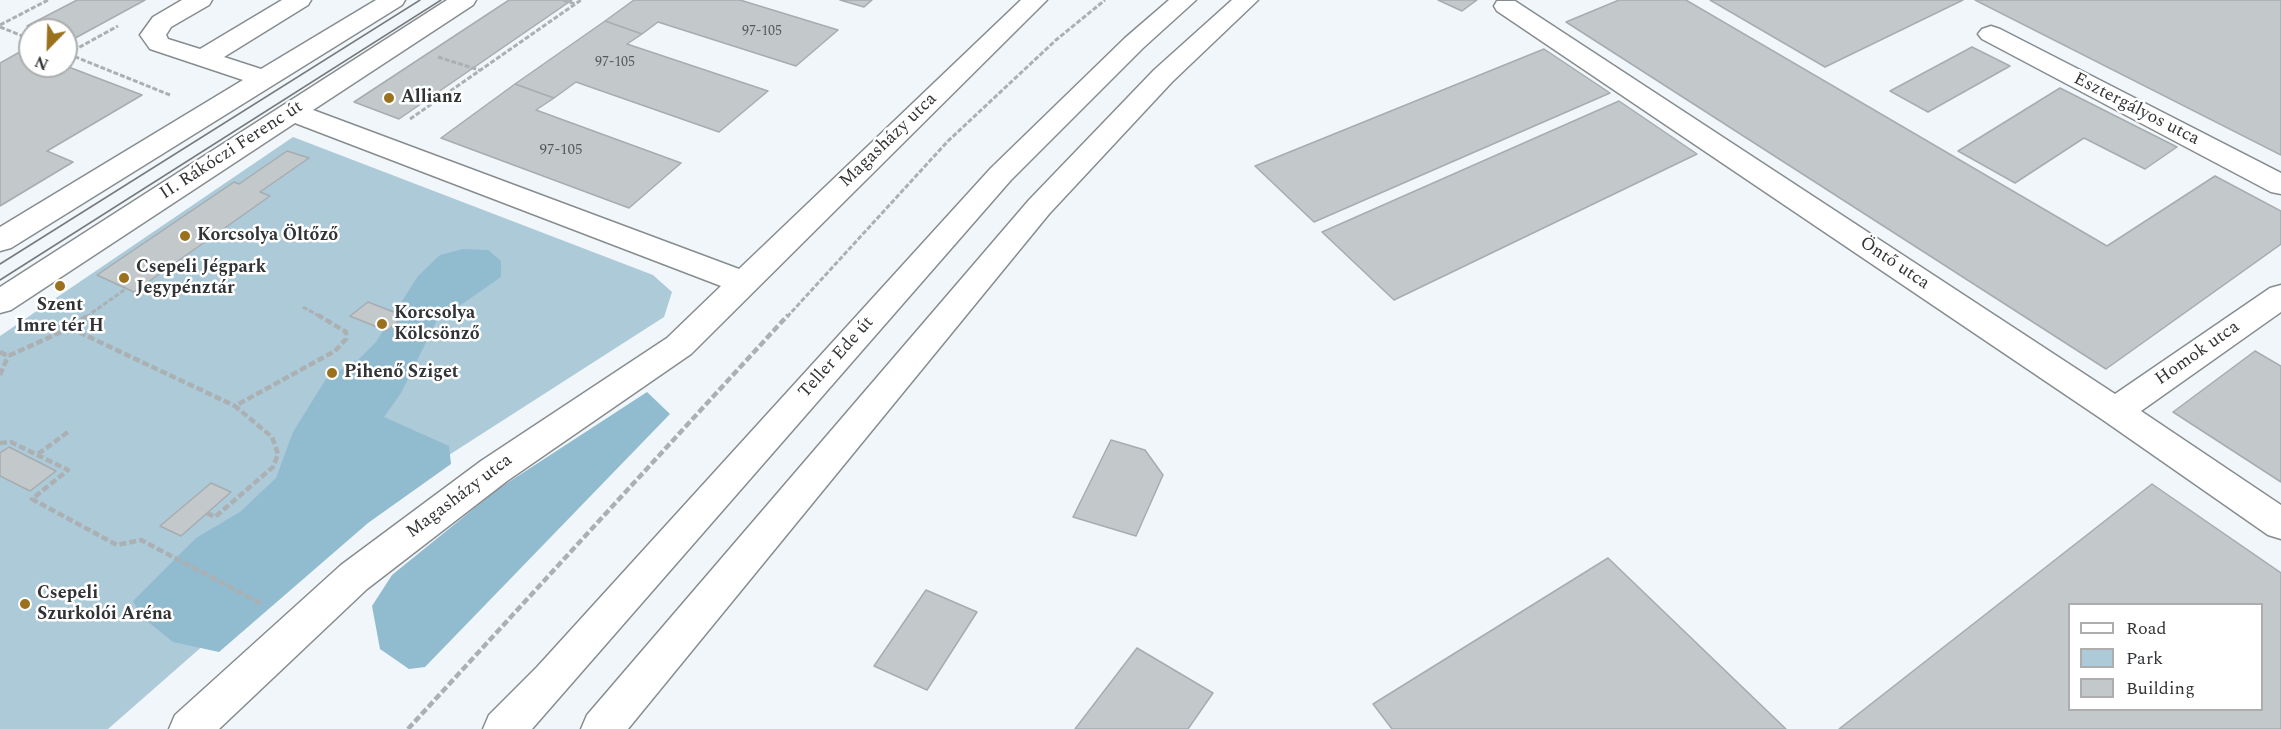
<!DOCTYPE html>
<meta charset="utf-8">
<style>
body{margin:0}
#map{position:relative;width:2281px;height:729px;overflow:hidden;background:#f0f6f9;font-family:Spectral,serif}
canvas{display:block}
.legend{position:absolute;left:2068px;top:603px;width:195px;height:108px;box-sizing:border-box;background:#fff;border:2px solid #adadae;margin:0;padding:8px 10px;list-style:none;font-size:18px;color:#313335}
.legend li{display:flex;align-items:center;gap:12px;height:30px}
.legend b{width:30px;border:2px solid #adadae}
.north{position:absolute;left:18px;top:18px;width:60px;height:60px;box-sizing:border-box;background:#fff;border:2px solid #adadae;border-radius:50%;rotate:203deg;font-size:16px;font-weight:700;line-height:24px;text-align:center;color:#313335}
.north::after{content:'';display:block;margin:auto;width:21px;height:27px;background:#9b711e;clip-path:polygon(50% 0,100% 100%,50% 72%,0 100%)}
</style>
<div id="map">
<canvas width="2281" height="729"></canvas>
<ul class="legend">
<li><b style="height:8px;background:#fff"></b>Road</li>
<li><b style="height:16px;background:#adcad9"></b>Park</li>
<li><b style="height:16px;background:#c3c9cb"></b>Building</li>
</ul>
<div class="north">N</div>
</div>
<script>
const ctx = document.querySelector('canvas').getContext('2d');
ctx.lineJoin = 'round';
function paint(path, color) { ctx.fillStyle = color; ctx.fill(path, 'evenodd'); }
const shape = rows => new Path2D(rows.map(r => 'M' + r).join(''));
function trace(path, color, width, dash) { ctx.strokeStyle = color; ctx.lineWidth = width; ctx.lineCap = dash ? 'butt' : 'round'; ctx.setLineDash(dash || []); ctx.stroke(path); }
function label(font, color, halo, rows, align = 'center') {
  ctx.font = font + ' Spectral,serif'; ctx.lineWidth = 5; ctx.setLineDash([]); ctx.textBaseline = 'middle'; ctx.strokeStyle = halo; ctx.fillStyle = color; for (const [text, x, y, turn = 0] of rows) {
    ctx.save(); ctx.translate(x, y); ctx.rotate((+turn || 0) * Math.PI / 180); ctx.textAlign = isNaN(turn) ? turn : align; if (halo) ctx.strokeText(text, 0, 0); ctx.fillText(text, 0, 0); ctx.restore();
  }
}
paint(shape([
 [293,137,653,275,672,292,664,317,343,523,108,729,0,729,0,336]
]), '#adcad9');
paint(shape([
 [463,249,488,250,501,261,501,277,436,322,401,393,384,417,449,446,451,464,368,523,219,652,173,642,142,617,133,601,196,538,240,512,276,478,293,432,326,379,358,360,376,342,418,276,440,255],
 [647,392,670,414,425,667,409,669,380,649,372,606,392,575,498,489]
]), '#91bbcf');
const building = shape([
 [77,0,145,0,68,42,66,30,38,30,27,26,77,0],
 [509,0,572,0,399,119,354,102,509,0],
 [634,0,740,0,838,30,796,66,658,22,642,34,605,21,634,0],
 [840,0,872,0,864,7,840,0],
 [1438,0,1477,0,1462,11,1438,0],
 [1619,0,1686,0,2107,246,2215,176,2281,211,2281,244,2106,369,1566,22,1619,0],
 [1710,0,1963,0,1825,67,1710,0],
 [1975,0,2281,0,2281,155,1975,0],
 [605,21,642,34,627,44,768,91,719,132,576,82,554,98,515,84,605,21],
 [1972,47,2010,66,1928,112,1890,91,1972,47],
 [25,49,30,52,30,66,66,66,142,95,47,151,73,162,0,206,0,63,25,49],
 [1544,49,1610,93,1314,222,1255,166,1544,49],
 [515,84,554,98,536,110,681,163,629,208,441,138,515,84],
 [2060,88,2177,147,2145,169,2084,138,2015,183,1958,151,2060,88],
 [1619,101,1697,154,1394,300,1322,232,1619,101],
 [287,151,309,158,260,192,270,196,134,292,97,275,234,182,239,184,287,151],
 [368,302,404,316,387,331,350,316,368,302],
 [2255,351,2281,366,2281,482,2173,412,2255,351],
 [1111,440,1145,450,1163,475,1136,536,1073,517,1111,440],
 [9,447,56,471,30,491,0,476,0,453,9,447],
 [211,483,231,492,181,536,160,526,211,483],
 [2152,484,2281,573,2281,729,1839,729,2152,484],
 [2070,604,2262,604,2262,710,2070,710,2070,604],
 [1608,558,1786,729,1392,729,1373,704,1608,558],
 [926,590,977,612,927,690,874,666,926,590],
 [1137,648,1213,693,1188,729,1075,729,1137,648]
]);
paint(building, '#c3c9cb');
trace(building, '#a6acaf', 1.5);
const minor = shape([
 [182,0,212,0,209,5,171,27,166,35,168,39,200,49,282,0,311,0,308,5,224,57,261,69,376,0,405,0,402,5,11,248,0,251,0,227,243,80,150,49,140,35,153,17,182,0],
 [447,0,476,0,473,5,313,110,739,269,1021,0,1047,0,691,354,507,481,367,589,219,729,169,729,175,715,341,565,481,461,667,338,721,286,295,123,11,310,0,313,0,287,447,0],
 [1497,1,1515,1,2115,394,2270,288,2281,285,2281,312,2141,411,2281,505,2281,539,2268,535,2103,420,1497,11,1494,6,1497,1],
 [1991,26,2000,29,2281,173,2281,194,2271,192,1982,39,1978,34,1982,29,1991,26]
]);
const major = shape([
 [1169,0,1196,0,1143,48,1011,180,532,729,483,729,489,715,537,667,991,168,1125,38,1169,0],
 [1232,0,1258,0,1172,82,1049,214,628,729,581,729,587,715,1029,200,1154,70,1232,0]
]);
trace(minor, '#878c8f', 3);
trace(major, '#878c8f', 3);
trace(shape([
 [563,0,575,4],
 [0,25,48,0],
 [0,27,30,39],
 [67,54,118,26],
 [68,54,170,95],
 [438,57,479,70],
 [410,119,581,0],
 [303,307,321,317],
 [86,317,127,288],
 [787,317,948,141,1056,40,1105,0]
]), '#abb0b2', 3, [5, 2]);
trace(shape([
 [70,328,235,406],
 [0,352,8,356,70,328,88,315],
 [0,375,8,356],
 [0,443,11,442,68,470,32,499,117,545,141,540,262,604],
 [38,454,68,432],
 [207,513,215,517,273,467,278,454,272,437,235,406,335,351,346,339,346,332,318,315],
 [408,729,788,315]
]), '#abb0b2', 4.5, [7, 3]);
paint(minor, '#fff');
paint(major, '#fff');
trace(shape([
 [0,264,420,0],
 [0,280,441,0]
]), '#76797c', 1.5);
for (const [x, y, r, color] of [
 [389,98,6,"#9b711e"],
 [185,236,6,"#9b711e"],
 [124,278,6,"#9b711e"],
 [60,286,6,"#9b711e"],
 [382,324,6,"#9b711e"],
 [332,373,6,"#9b711e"],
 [25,604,6,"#9b711e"]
]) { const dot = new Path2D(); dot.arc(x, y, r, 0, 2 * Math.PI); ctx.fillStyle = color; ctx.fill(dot); trace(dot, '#fff', 2); }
label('14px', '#56585a', null, [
 ["97-105",762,32],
 ["97-105",615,63]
]);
label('15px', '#56585a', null, [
 ["97-105",561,151]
]);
label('bold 18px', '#313335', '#fff', [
 ["Allianz",401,98],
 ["Korcsolya Öltőző",197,236],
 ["Csepeli Jégpark",136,268],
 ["Jegypénztár",136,289],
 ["Szent",60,306,"center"],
 ["Imre tér H",60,327,"center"],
 ["Korcsolya",394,314],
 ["Kölcsönző",394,335],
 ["Pihenő Sziget",344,373],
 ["Csepeli",37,594],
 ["Szurkolói Aréna",37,615]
], 'left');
label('18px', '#313335', '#fff', [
 ["Esztergályos utca",2136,110,27],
 ["Magasházy utca",889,141,-44],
 ["II. Rákóczi Ferenc út",232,151,-33],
 ["Öntő utca",1894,264,34],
 ["Homok utca",2198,354,-35],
 ["Teller Ede út",837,358,-48],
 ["Magasházy utca",460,497,-37]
]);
</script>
